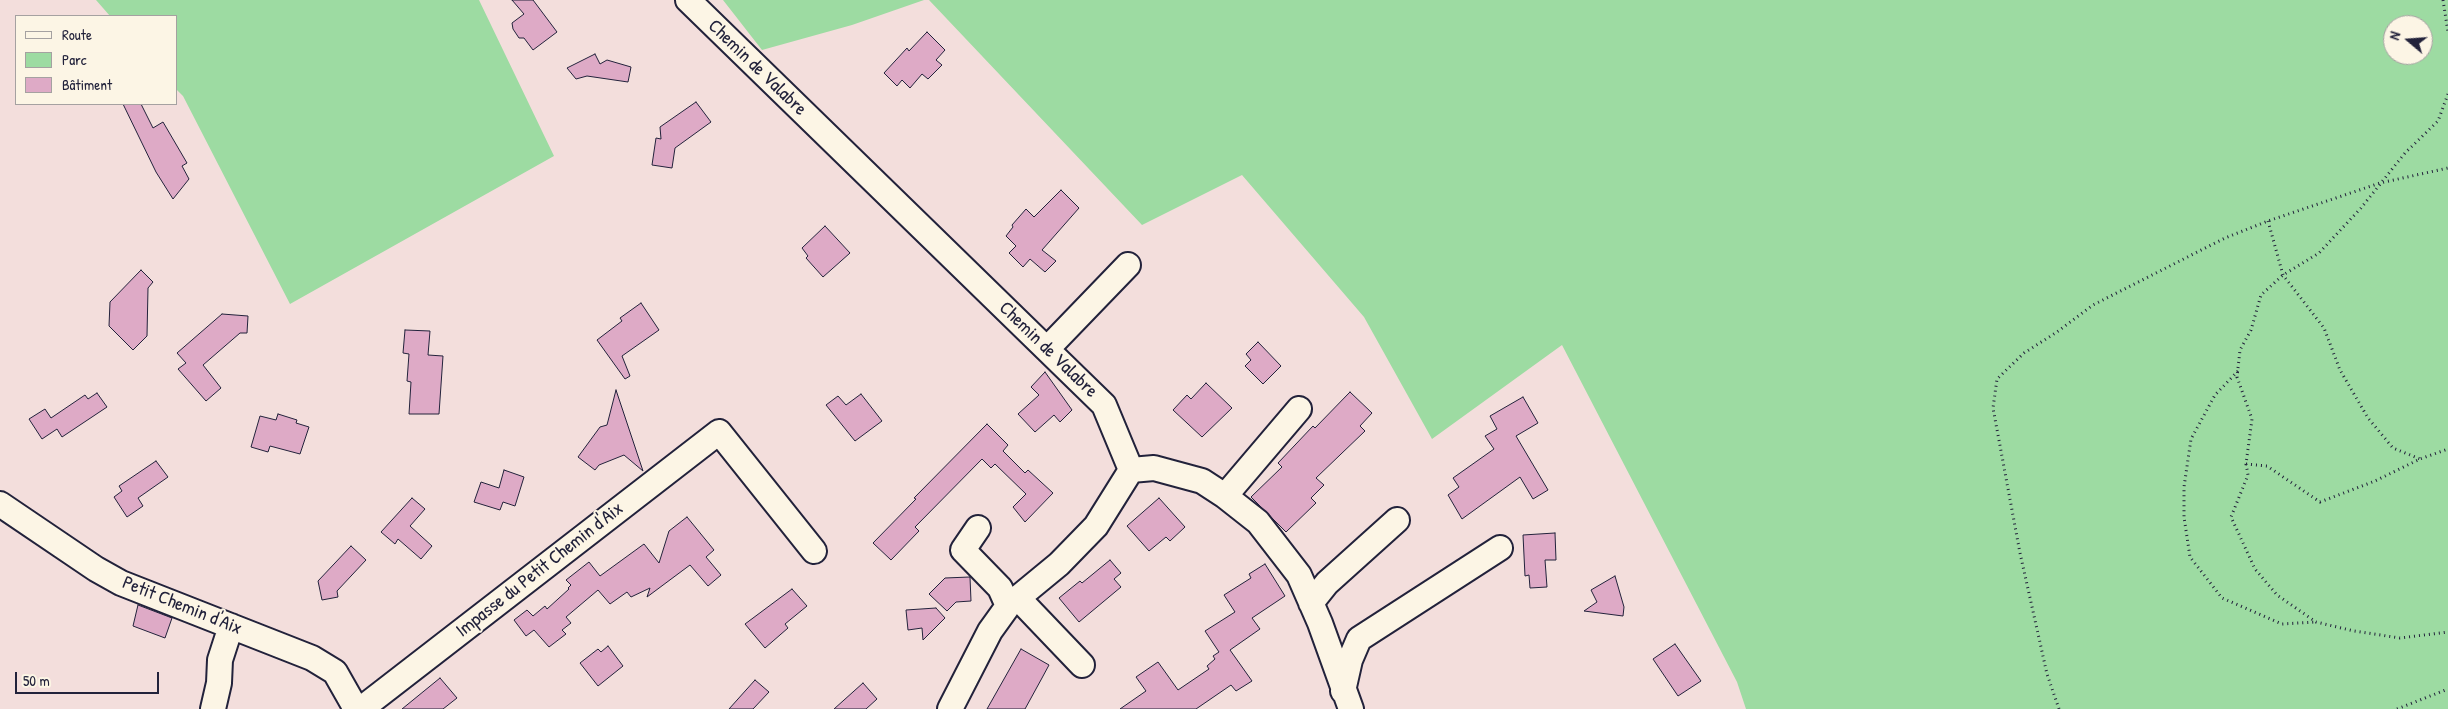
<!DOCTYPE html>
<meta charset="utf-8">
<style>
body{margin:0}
#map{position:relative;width:2448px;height:709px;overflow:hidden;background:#f3dedc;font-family:"Patrick Hand",sans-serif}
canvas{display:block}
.legend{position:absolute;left:15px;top:15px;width:162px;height:90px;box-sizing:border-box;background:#fcf5e5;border:1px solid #a5a1a1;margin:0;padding:6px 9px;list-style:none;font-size:15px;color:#22223b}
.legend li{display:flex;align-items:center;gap:10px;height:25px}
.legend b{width:25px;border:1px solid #a5a1a1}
.north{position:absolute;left:2383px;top:15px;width:50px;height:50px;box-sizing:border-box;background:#fcf5e5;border:1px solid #a5a1a1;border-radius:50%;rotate:288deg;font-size:14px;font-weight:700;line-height:20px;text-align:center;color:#22223b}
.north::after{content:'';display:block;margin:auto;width:18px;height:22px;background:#22223b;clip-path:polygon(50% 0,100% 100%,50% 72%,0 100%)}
.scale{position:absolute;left:15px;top:672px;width:144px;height:22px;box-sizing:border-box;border:2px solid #22223b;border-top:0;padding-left:6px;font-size:15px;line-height:18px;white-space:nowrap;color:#22223b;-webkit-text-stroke:4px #fcf5e5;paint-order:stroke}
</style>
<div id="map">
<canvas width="2448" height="709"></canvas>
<ul class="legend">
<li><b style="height:6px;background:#fcf5e5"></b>Route</li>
<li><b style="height:14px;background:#9ddba2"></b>Parc</li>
<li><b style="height:14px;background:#deaac6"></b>Bâtiment</li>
</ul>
<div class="north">N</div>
<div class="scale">50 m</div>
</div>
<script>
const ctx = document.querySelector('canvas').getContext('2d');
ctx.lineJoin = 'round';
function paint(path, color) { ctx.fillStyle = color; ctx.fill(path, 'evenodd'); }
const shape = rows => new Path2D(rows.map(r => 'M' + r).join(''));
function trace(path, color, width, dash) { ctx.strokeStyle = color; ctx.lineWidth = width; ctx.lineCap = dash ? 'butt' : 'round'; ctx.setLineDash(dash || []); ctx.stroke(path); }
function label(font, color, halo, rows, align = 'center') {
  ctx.font = font + ' "Patrick Hand",sans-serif'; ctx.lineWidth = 4; ctx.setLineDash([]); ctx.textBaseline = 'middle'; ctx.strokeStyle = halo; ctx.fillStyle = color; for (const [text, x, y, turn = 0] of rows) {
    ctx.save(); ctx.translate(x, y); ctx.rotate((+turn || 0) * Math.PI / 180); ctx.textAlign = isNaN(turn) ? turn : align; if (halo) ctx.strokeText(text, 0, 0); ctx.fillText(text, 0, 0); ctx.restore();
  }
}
paint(shape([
 [96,0,479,0,554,156,290,304,183,96,176,89,176,16,110,16],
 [723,0,924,0,852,25,762,50],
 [929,0,2448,0,2448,709,1746,709,1737,682,1562,345,1432,439,1364,317,1242,175,1142,225],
 [2393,25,2423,25,2423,55,2393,55]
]), '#9ddba2');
const building = shape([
 [512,0,533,0,557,32,533,50,524,38,519,38,513,29,512,23,524,14,512,0],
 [927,32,945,50,936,60,942,65,928,79,922,74,910,88,902,80,897,86,884,73,907,48,909,51,927,32],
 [595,54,600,64,607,60,631,67,628,82,587,76,576,79,567,68,595,54],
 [696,102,711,122,675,148,672,168,652,165,656,138,661,139,660,127,696,102],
 [123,104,141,104,153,128,163,122,187,163,182,166,189,179,173,199,156,172,123,104],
 [1061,190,1079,208,1042,250,1056,261,1045,272,1030,259,1023,267,1009,253,1016,246,1006,236,1013,227,1012,225,1026,209,1034,217,1061,190],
 [825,226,850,253,823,277,806,258,808,256,802,248,825,226],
 [141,270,153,282,148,288,147,336,133,350,109,326,110,302,141,270],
 [641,303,659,330,622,356,630,376,625,379,597,340,622,321,620,318,641,303],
 [222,314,248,316,247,333,240,333,203,365,221,388,206,401,178,369,186,363,177,353,222,314],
 [405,330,430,331,428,355,443,356,439,414,409,414,411,382,407,381,409,354,403,353,405,330],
 [1258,342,1281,366,1263,384,1245,366,1251,360,1246,354,1258,342],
 [1045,372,1072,410,1060,422,1054,415,1035,432,1018,414,1039,395,1031,387,1045,372],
 [1206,383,1232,408,1202,437,1173,410,1187,395,1191,399,1206,383],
 [616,390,643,471,624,455,599,465,595,470,578,457,600,427,607,425,616,390],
 [1350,392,1372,413,1360,426,1365,431,1316,478,1324,485,1311,498,1316,503,1286,532,1251,497,1282,467,1278,463,1313,426,1315,428,1350,392],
 [97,393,107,407,62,437,57,429,42,439,29,419,45,409,51,418,85,395,88,399,97,393],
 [861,394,882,421,855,441,826,405,838,396,846,405,861,394],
 [1523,397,1538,423,1516,436,1548,490,1533,499,1520,477,1462,519,1448,495,1459,487,1453,478,1494,449,1485,436,1497,429,1490,416,1523,397],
 [278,414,297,420,296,423,309,427,300,454,270,446,268,452,251,447,260,416,276,420,278,414],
 [987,424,1008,445,1003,451,1025,473,1028,470,1053,493,1025,522,1013,507,1026,494,995,464,991,468,982,459,915,527,919,531,891,560,873,543,916,499,914,498,987,424],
 [156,461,168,477,138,498,143,506,127,517,114,497,122,491,119,486,156,461],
 [504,470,524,477,515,506,503,502,500,510,474,502,481,482,499,488,504,470],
 [412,498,425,509,410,526,432,546,421,559,398,539,395,544,381,532,412,498],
 [1159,498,1185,527,1170,541,1166,537,1149,551,1127,526,1159,498],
 [687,517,714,550,706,557,721,575,708,586,690,565,647,597,650,588,631,597,627,592,610,604,598,590,566,617,571,623,562,630,566,634,549,647,534,630,526,636,514,620,527,610,533,616,545,606,547,609,569,589,568,588,571,585,566,580,589,562,600,576,644,544,659,563,669,531,687,517],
 [1555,533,1556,560,1545,560,1547,587,1530,588,1529,575,1525,576,1523,535,1555,533],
 [351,546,366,560,337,591,338,597,322,600,318,581,351,546],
 [1110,560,1121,573,1114,579,1121,587,1079,622,1059,598,1080,581,1082,583,1110,560],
 [1265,564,1285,596,1252,618,1260,629,1230,650,1252,681,1236,691,1231,685,1196,709,1120,709,1146,691,1136,677,1158,662,1178,690,1209,669,1207,666,1215,659,1213,656,1219,652,1205,631,1235,612,1224,595,1251,578,1249,574,1265,564],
 [1615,576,1624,607,1623,616,1584,611,1597,602,1591,590,1615,576],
 [970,577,971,601,956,602,947,611,929,594,945,578,970,577],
 [792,589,807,606,785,624,788,628,765,648,745,624,792,589],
 [138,605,172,618,165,638,133,626,138,605],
 [936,608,945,618,923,640,922,628,908,630,906,610,936,608],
 [1675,644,1701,681,1678,696,1653,659,1675,644],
 [608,646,623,666,598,686,580,663,598,649,601,652,608,646],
 [1021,649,1049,665,1042,678,1025,709,987,709,1021,649],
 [440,678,457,698,443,709,402,709,440,678],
 [755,680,769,692,753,709,729,709,755,680],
 [863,683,877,699,866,709,834,709,863,683]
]);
paint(building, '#deaac6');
trace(building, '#22223b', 1);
const minor = shape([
 [688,0,1104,405,1131,470,1154,468,1202,481,1225,496,1258,522,1299,575,1320,623,1351,709],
 [1047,349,1128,265],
 [1225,496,1299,409],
 [0,504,96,569,121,583,312,658,335,672,356,709],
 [978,528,963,550,1000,588,1008,606],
 [1018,598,1082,665],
 [1311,603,1327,583,1397,520],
 [1343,691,1350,660,1359,639,1500,548],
 [213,709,219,683,220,660,231,626],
 [361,709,719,432,814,551],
 [950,709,990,631,1008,606,1059,564,1096,526,1131,470]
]);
trace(minor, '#22223b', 28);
trace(shape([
 [2443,0,2448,32],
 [2448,94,2438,121,2405,153,2361,208,2319,253,2283,275,2261,295,2251,330,2240,350,2237,377,2252,419,2246,464,2248,475,2231,517,2255,569,2277,595,2316,622,2354,631,2400,638,2448,632],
 [2268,221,2283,275,2324,328,2340,370,2368,418,2393,448,2420,459],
 [2238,371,2215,395,2191,439,2184,487,2184,517,2190,557,2222,598,2282,624,2315,622],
 [2246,464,2267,466,2320,502,2375,481,2420,459,2448,449],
 [2059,709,2047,674,2020,553,1993,408,1997,379,2024,353,2057,332,2093,305,2225,238,2268,221,2380,183,2448,168],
 [2397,709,2448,689]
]), '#22223b', 3, [1, 4]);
trace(minor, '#fcf5e5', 24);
label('19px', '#22223b', '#fcf5e5', [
 ["Chemin de Valabre",757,68,44],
 ["Chemin de Valabre",1048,350,44],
 ["Impasse du Petit Chemin d'Aix",540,570,-38],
 ["Petit Chemin d'Aix",182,606,22]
]);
</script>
